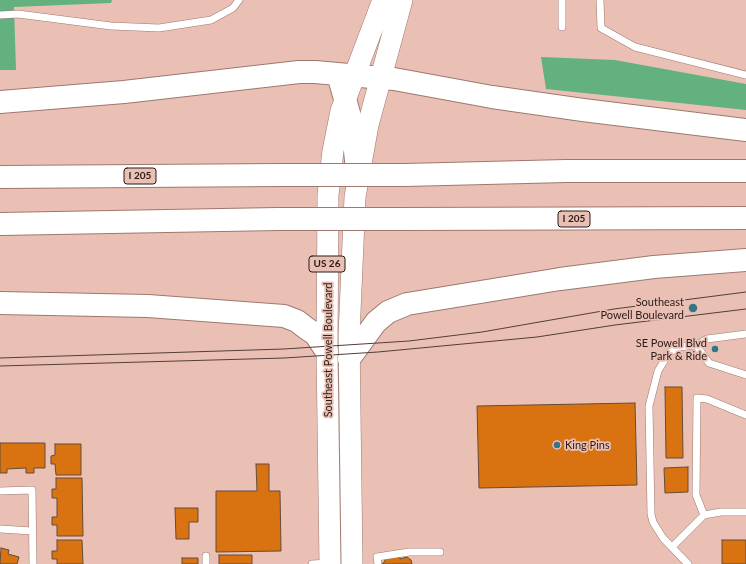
<!DOCTYPE html>
<style>
body{margin:0}
canvas{display:block;background:#eac0b5}
</style>
<canvas width="746" height="564"></canvas>
<script>
const ctx = document.querySelector('canvas').getContext('2d');
ctx.lineJoin = 'round';
function paint(path, color) { ctx.fillStyle = color; ctx.fill(path, 'evenodd'); }
const shape = rows => new Path2D(rows.map(r => 'M' + r).join(''));
function trace(path, color, width, dash) { ctx.strokeStyle = color; ctx.lineWidth = width; ctx.lineCap = dash ? 'butt' : 'round'; ctx.setLineDash(dash || []); ctx.stroke(path); }
function label(font, color, halo, rows, align = 'center') {
  ctx.font = font + ' Lato,sans-serif'; ctx.lineWidth = 3.5; ctx.setLineDash([]); ctx.textBaseline = 'middle'; ctx.strokeStyle = halo; ctx.fillStyle = color; for (const [text, x, y, turn = 0] of rows) {
    ctx.save(); ctx.translate(x, y); ctx.rotate((+turn || 0) * Math.PI / 180); ctx.textAlign = isNaN(turn) ? turn : align; if (halo) ctx.strokeText(text, 0, 0); ctx.fillText(text, 0, 0); ctx.restore();
  }
}
paint(shape([
 [0,0,112,0,111,3,14,7,16,70,0,70],
 [541,57,615,60,746,84,746,110,546,89]
]), '#62b17f');
const building = shape([
 [665,387,682,387,683,458,666,458,665,387],
 [635,403,637,485,479,488,477,406,635,403],
 [0,443,45,443,45,468,34,468,34,473,26,473,26,468,7,469,7,473,0,473,0,443],
 [55,444,81,444,81,475,56,475,55,464,51,464,51,456,55,455,55,444],
 [256,464,269,464,269,491,280,491,281,551,216,552,216,491,257,491,256,464],
 [688,467,688,492,665,493,664,468,688,467],
 [56,478,82,478,83,536,57,536,57,525,52,525,52,517,57,517,57,498,52,498,52,489,56,489,56,478],
 [175,508,198,508,198,522,189,522,189,539,176,539,175,508],
 [57,540,82,540,83,564,57,564,57,559,52,559,52,551,57,551,57,540],
 [722,540,746,540,746,564,722,564,722,540],
 [1,548,9,550,8,554,19,557,17,564,0,564,1,548],
 [400,554,400,559,407,557,411,560,412,564,382,564,385,561,384,556,400,554],
 [219,555,252,555,252,564,219,564,219,555],
 [182,558,198,558,198,564,182,564,182,558]
]);
paint(building, '#d97211');
trace(building, '#674a36', 1);
const lane = shape([
 [562,0,562,27],
 [600,0,601,28,635,47,746,75],
 [0,15,18,14,111,26,159,28,211,20,233,8,239,0],
 [746,334,707,339,696,345,709,363,746,375],
 [0,491,32,490,33,564],
 [704,515,696,495,697,398,707,399,746,415],
 [0,529,32,531],
 [672,547,704,515,721,512,746,512],
 [206,556,206,564],
 [312,564,329,563],
 [378,564,377,557,409,552,440,552],
 [688,564,663,538,653,522,651,514,649,406,658,371,669,353,679,347,696,345]
]);
const primary = shape([
 [330,564,327,352,328,195,333,151,341,111,383,0],
 [352,564,349,335,355,197,368,125,402,0]
]);
const highway = shape([
 [338,74,352,124,358,178],
 [0,102,124,92,299,72,315,72,394,79,492,97,583,110,746,130],
 [405,175,566,171,746,171],
 [0,177,280,175],
 [402,219,746,218],
 [0,224,278,219],
 [0,303,148,306,284,316,297,321,306,328,315,334,327,352],
 [349,359,376,322,388,312,407,304,560,279,654,267,746,260]
]);
trace(lane, '#9e786e', 8);
trace(primary, '#9e786e', 22);
trace(highway, '#9e786e', 24);
trace(lane, '#fff', 7);
trace(primary, '#fff', 21);
trace(highway, '#fff', 22);
trace(shape([
 [0,358,284,349,409,341,482,332,614,309,746,292],
 [0,366,284,358,378,352,537,337,615,325,746,309]
]), '#523e38', 1);
const highwayBridge = shape([
 [280,175,405,175],
 [278,219,402,219]
]);
trace(highwayBridge, '#9e786e', 24, []);
trace(highwayBridge, '#fff', 22);
for (const [x, y, r, color] of [
 [693,308,5,"#327786"],
 [715,349,4,"#327786"],
 [557,445,4,"#327786"]
]) { const dot = new Path2D(); dot.arc(x, y, r, 0, 2 * Math.PI); ctx.fillStyle = color; ctx.fill(dot); trace(dot, '#eac0b5', 1.5); }
for (const [x, y, w] of [
 [140,176,32],
 [574,219,32],
 [327,264,36]
]) { const box = new Path2D(); box.roundRect(x - w / 2, y - 8, w, 16, 3); ctx.fillStyle = '#eac0b5'; ctx.fill(box); trace(box, '#2a1b17', 1); }
label('bold 10px', '#2a1b17', null, [
 ["I 205",140,176],
 ["I 205",574,219],
 ["US 26",327,264]
]);
label('11px', '#2a1b17', '#eac0b5', [
 ["Southeast",684,302],
 ["Powell Boulevard",684,315],
 ["SE Powell Blvd",707,343],
 ["Park & Ride",707,356],
 ["King Pins",565,445,"left"]
], 'right');
label('11px', '#2a1b17', '#eac0b5', [
 ["Southeast Powell Boulevard",328,350,-90]
]);
</script>
